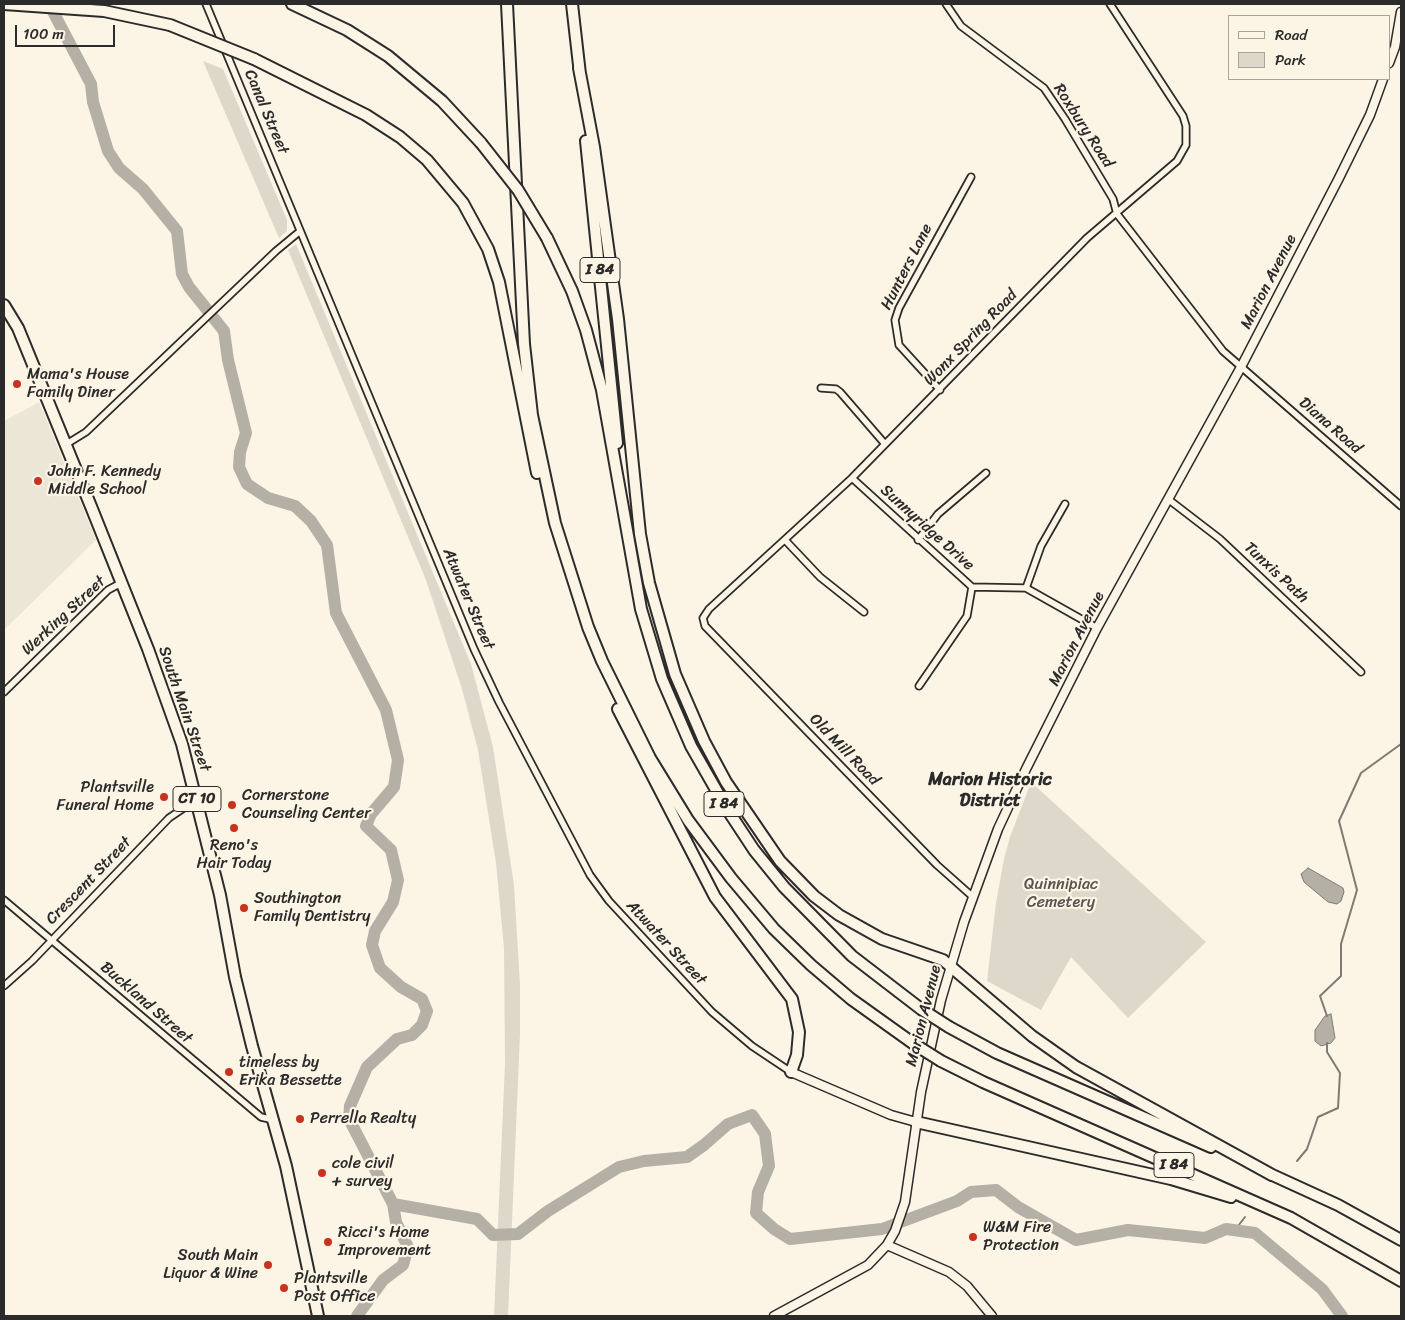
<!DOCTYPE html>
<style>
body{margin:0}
#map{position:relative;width:1405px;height:1320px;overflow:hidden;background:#fcf5e5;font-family:Sriracha,sans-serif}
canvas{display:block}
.frame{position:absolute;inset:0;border:5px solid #2b2b2b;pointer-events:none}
.legend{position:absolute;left:1228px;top:15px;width:162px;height:65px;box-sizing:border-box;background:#fcf5e5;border:1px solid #a8a49b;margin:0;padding:6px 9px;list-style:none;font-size:15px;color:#2b2b2b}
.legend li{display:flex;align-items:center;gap:10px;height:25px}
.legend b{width:25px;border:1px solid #a8a49b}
.scale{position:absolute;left:15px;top:25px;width:100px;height:22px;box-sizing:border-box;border:2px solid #2b2b2b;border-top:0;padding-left:6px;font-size:15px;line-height:18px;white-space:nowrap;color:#2b2b2b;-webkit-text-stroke:4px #fcf5e5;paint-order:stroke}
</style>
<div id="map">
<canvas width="1405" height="1320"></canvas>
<div class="frame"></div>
<ul class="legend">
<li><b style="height:6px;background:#fcf5e5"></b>Road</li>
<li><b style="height:14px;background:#ded8ca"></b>Park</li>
</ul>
<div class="scale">100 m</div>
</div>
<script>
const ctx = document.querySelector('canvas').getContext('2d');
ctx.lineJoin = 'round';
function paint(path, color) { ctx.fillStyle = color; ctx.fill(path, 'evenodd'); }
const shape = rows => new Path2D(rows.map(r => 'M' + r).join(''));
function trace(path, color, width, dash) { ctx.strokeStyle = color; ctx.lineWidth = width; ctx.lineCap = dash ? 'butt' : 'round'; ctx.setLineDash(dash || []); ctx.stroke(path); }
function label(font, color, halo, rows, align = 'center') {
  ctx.font = font + ' Sriracha,sans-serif'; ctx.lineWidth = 4.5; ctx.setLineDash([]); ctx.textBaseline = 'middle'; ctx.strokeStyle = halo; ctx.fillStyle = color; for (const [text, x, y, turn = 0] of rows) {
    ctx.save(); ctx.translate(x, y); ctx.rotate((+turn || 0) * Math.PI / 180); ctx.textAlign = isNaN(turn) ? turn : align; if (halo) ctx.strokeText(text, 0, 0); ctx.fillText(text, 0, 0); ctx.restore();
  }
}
paint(shape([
 [39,402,96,540,4,630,4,421]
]), '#ece6d7');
paint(shape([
 [203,61,223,69,287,220,287,231,279,238],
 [296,244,471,664,493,747,514,885,520,985,520,1034,508,1316,494,1316,505,1063,504,948,496,863,478,750,462,689,426,580,288,250],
 [1031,782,1206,942,1128,1018,1071,957,1041,1010,987,981,996,903,1004,859,1010,837]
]), '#ded8ca');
const water = shape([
 [1308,868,1343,888,1344,892,1341,901,1337,904,1328,902,1304,882,1301,874,1308,868],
 [1331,1014,1335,1038,1331,1043,1321,1046,1315,1041,1315,1030,1325,1016,1331,1014]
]);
paint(water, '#b4b0a5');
trace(water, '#7d7b74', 1);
trace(shape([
 [1327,1016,1320,996,1341,976,1341,944,1357,890,1339,821,1361,773,1401,744],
 [1297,1161,1307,1149,1318,1117,1338,1108,1340,1073,1327,1052,1327,1043],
 [1235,1230,1245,1217]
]), '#7d7b74', 2);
trace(shape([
 [49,4,91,84,93,102,108,151,119,168,143,189,177,231,182,274,189,287,224,331,228,360,246,433,240,452,239,467,247,484,268,498,295,506,311,521,327,545,336,613,386,710,398,760,394,787,371,814,366,826,391,850,398,880,393,902,375,931,372,945,380,968,401,987,422,999,427,1011,422,1025,412,1035,397,1039,367,1067,350,1106,349,1119,393,1204,396,1222,408,1247,403,1265,383,1280,357,1316],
 [393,1204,477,1219,493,1235,518,1234,548,1211,619,1167,644,1161,687,1157,704,1145,728,1124,752,1115,765,1134,769,1166,758,1192,756,1213,774,1229,790,1239,882,1229,957,1201,971,1192,996,1190,1018,1207,1076,1240,1128,1230,1205,1238,1226,1229,1255,1233,1322,1289,1342,1316]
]), '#b4b0a5', 12);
const minor = shape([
 [206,4,474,649,499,702,590,875,609,901,712,1012,752,1046,791,1072],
 [946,4,961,26,1044,88,1065,119,1113,199,1117,214,1223,351,1401,506],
 [821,388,836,389,840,392,885,444],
 [940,390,899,345,895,320,899,308,971,177],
 [65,445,86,432,276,251,299,232],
 [852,478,972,587,1026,588,1097,628],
 [1168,499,1220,539,1361,672],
 [785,540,820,577,864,612],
 [918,540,938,514,986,473],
 [1026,588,1041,546,1065,504],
 [919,686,967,616,972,587],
 [4,692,108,590,121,583],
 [973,897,937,865,705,626,703,618,709,609,852,478,1087,238,1177,161,1186,145,1186,126,1183,116,1110,4],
 [4,900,261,1117,274,1120],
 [4,986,32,961,169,818,197,799]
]);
const secondary = shape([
 [1389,63,1395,47,1401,12],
 [791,1072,891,1115,916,1122],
 [887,1245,949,1272,967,1286,992,1316],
 [774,1316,868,1265,887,1245,895,1231,905,1202,921,1092,941,1000,964,922,998,829,1026,769,1097,628,1241,367,1339,178,1370,115,1383,79]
]);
const trunk = shape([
 [4,305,18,328,92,509,148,649,182,744,220,895,235,977,252,1046,286,1166,318,1316]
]);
const motorway = shape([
 [4,4,104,11,170,25],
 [292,4,347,30,388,56,442,101,481,143],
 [507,4,524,344,532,415,555,523,588,627,602,661,650,758,688,820,731,878,774,929,811,965,851,999,914,1044],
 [572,4,580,74],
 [254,59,366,115,400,137,427,160,463,203,488,249,499,282,537,473],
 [579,68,594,147,618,319,640,534,649,583,675,674,704,741,726,782,780,861,814,896,839,915,882,939,943,960,1032,1036,1076,1067,1272,1175],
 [586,141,617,443],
 [547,238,572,291,586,330,602,390,641,609,662,679,691,746,727,809,754,850,784,887,852,956,921,1009],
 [618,709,715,897,792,999,799,1032,797,1055,791,1072],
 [949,1027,997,1053,1211,1147],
 [941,1061,983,1082,1291,1218,1401,1281],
 [916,1122,1171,1179,1231,1197],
 [1268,1173,1338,1205,1401,1240]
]);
trace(minor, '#2b2b2b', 9);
trace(secondary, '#2b2b2b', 11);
trace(trunk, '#2b2b2b', 14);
trace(motorway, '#2b2b2b', 14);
trace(minor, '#fcf5e5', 5.5);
trace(secondary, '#fcf5e5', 8);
trace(trunk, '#fcf5e5', 10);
trace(motorway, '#fcf5e5', 10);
const motorwayBridge = shape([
 [170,25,254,59],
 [481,143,518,190,547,238],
 [921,1009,949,1027],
 [914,1044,941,1061]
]);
trace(motorwayBridge, '#2b2b2b', 14, []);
trace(motorwayBridge, '#fcf5e5', 10);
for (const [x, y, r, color] of [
 [17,384,5,"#c8321e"],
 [38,481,5,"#c8321e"],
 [164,797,5,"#c8321e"],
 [232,805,5,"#c8321e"],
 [234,828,5,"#c8321e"],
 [244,908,5,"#c8321e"],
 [229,1072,5,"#c8321e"],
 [300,1119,5,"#c8321e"],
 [322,1173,5,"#c8321e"],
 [973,1237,5,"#c8321e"],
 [328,1242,5,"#c8321e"],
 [268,1265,5,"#c8321e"],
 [284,1288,5,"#c8321e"]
]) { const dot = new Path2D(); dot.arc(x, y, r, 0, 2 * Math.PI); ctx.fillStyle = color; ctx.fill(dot); trace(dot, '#fcf5e5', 2); }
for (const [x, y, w] of [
 [600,270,40],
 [197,799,48],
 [724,804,40],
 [1174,1165,40]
]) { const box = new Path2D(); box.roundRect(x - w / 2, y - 12.5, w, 25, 4); ctx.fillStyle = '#fcf5e5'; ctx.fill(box); trace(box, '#2b2b2b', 1); }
label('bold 15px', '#2b2b2b', null, [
 ["I 84",600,270],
 ["CT 10",197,799],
 ["I 84",724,804],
 ["I 84",1174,1165]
]);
label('16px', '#2b2b2b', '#fcf5e5', [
 ["Canal Street",266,112,67],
 ["Roxbury Road",1083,126,57],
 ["Hunters Lane",907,267,-63],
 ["Marion Avenue",1269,282,-63],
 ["Wonx Spring Road",971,338,-46],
 ["Diana Road",1330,426,41],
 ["Sunnyridge Drive",927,528,42],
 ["Tunxis Path",1276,573,43],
 ["Atwater Street",468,599,67],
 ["Werking Street",64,616,-43],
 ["Marion Avenue",1077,639,-63],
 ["South Main Street",184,709,71],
 ["Old Mill Road",844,750,46],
 ["Crescent Street",89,881,-46],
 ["Atwater Street",666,943,47],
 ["Buckland Street",146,1003,41],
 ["Marion Avenue",924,1016,-76]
]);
label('16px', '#2b2b2b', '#fcf5e5', [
 ["Mama's House",27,375],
 ["Family Diner",27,393],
 ["John F. Kennedy",48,472],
 ["Middle School",48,490],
 ["Plantsville",154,788,"right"],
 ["Funeral Home",154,806,"right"],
 ["Cornerstone",242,796],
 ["Counseling Center",242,814],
 ["Reno's",234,846,"center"],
 ["Hair Today",234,864,"center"],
 ["Southington",254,899],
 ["Family Dentistry",254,917],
 ["timeless by",239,1063],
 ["Erika Bessette",239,1081],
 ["Perrella Realty",310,1119],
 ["cole civil",332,1164],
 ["+ survey",332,1182],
 ["W&M Fire",983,1228],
 ["Protection",983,1246],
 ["Ricci's Home",338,1233],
 ["Improvement",338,1251],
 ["South Main",258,1256,"right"],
 ["Liquor & Wine",258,1274,"right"],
 ["Plantsville",294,1279],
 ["Post Office",294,1297]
], 'left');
label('16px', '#585653', '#fcf5e5', [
 ["Quinnipiac",1061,885],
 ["Cemetery",1061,903]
]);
label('bold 18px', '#2b2b2b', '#fcf5e5', [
 ["Marion Historic",990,780],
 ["District",990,801]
]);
</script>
